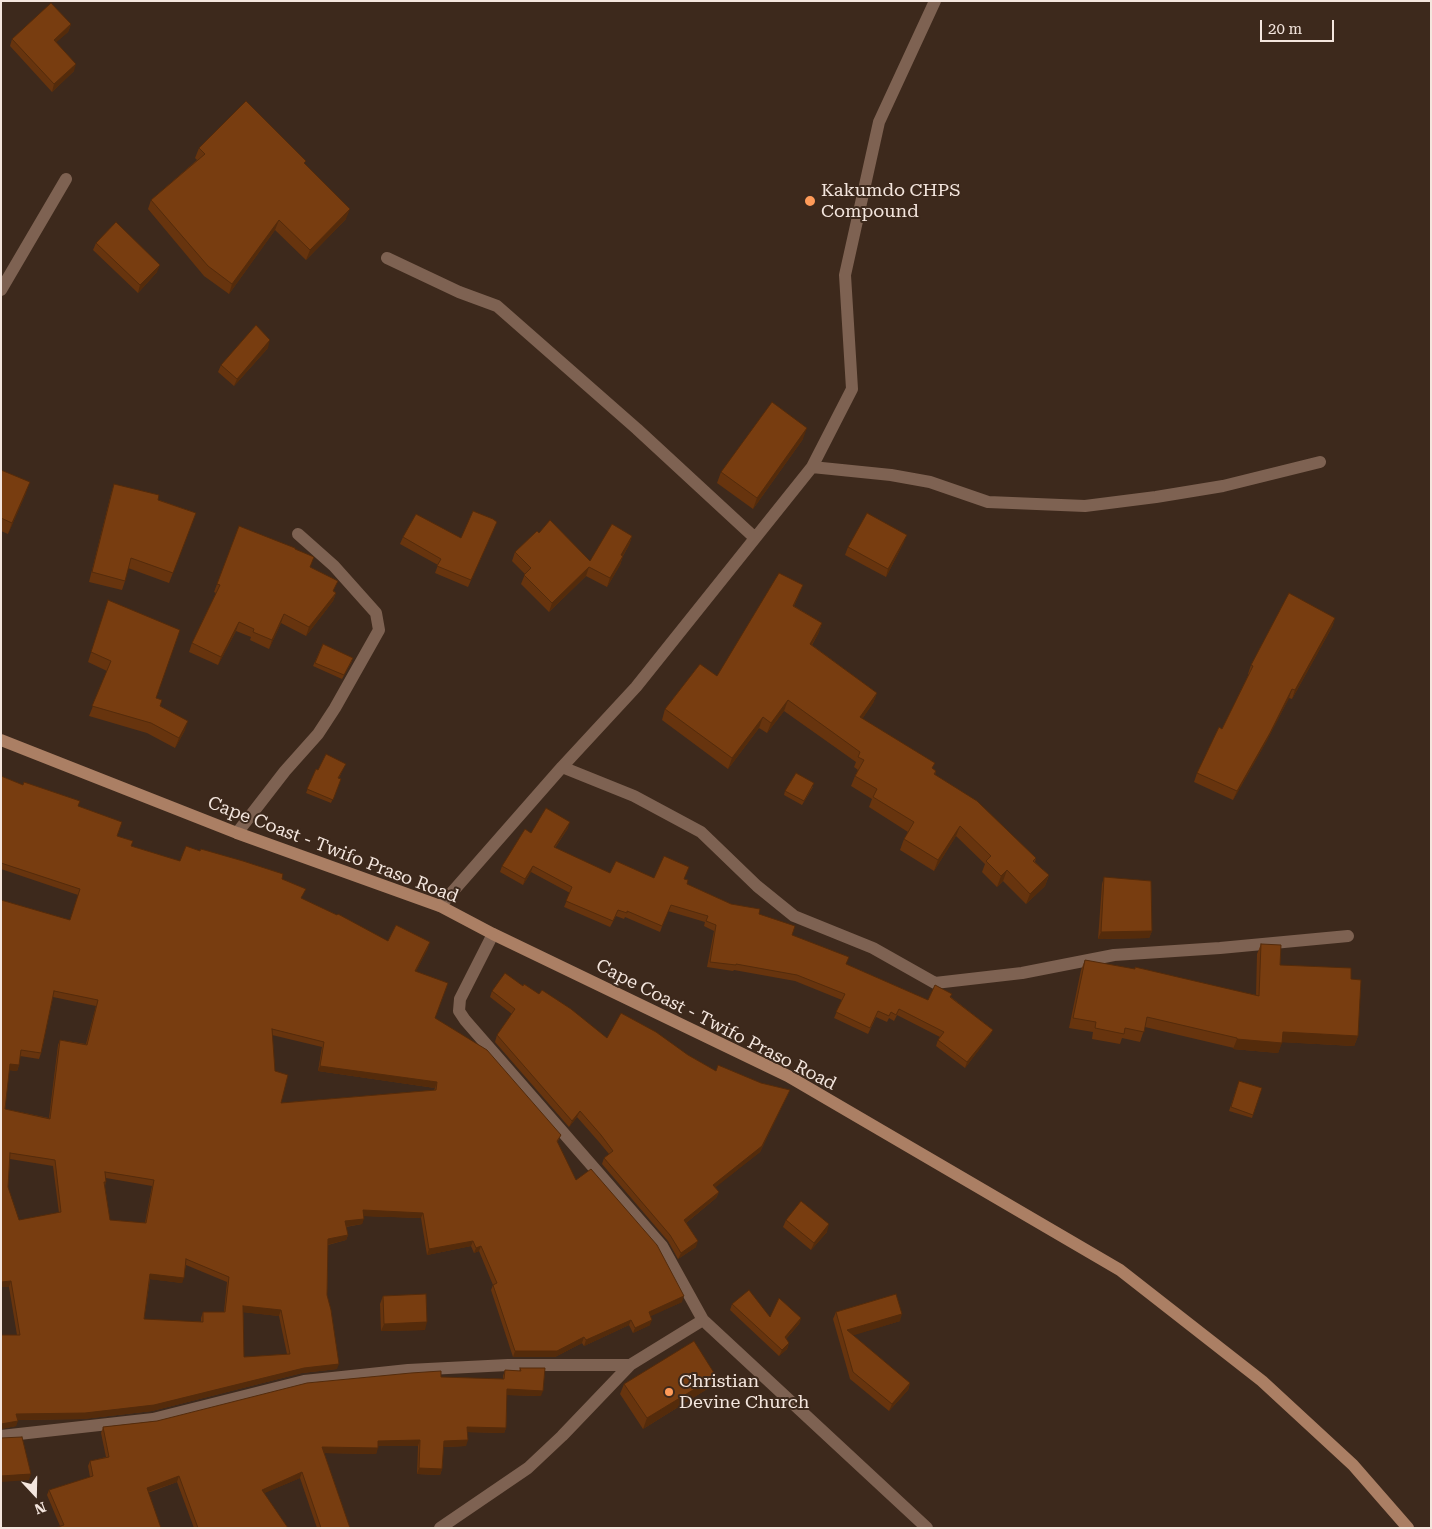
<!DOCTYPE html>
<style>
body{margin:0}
#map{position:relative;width:1432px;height:1529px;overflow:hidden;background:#3d291c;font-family:"Roboto Serif",serif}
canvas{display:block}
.frame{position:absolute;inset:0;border:2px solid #f4e6de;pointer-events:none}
.north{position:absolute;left:10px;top:1469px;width:50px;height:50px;-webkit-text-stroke:4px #3d291c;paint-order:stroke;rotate:159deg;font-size:14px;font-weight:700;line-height:20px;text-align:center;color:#f4e6de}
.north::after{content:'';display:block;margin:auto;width:18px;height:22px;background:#f4e6de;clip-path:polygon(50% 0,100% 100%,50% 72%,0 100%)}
.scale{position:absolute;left:1260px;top:20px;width:74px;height:22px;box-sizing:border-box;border:2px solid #f4e6de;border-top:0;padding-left:6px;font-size:15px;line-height:18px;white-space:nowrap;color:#f4e6de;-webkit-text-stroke:4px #3d291c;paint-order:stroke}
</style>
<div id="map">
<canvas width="1432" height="1529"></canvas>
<div class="frame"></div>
<div class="north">N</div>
<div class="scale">20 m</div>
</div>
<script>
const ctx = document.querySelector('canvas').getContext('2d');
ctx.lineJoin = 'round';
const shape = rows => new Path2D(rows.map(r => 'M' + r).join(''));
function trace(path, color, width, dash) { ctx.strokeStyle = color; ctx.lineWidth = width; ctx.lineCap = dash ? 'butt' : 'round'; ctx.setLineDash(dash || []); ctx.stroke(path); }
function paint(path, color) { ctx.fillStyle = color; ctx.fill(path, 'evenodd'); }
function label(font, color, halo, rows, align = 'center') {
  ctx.font = font + ' "Roboto Serif",serif'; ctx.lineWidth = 4; ctx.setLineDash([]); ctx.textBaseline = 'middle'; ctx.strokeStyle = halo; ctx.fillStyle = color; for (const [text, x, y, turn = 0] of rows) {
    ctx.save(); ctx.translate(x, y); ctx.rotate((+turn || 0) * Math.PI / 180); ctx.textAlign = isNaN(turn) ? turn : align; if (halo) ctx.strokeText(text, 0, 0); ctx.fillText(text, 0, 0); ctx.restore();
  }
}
trace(shape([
 [387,258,459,292,497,306,637,429,755,538],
 [1,290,66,179],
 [812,467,891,475,930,482,988,502,1085,506,1156,497,1223,486,1320,462],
 [562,767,634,796,701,832,757,886,794,916,873,948,935,983,1022,973,1114,955,1220,948,1348,936],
 [237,833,285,771,318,734,335,708,379,630,376,613,334,566,298,534],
 [440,906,562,767,636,687,812,467,852,389,845,275,879,122,935,1],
 [493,934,460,999,459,1011,465,1020,662,1246,703,1320,927,1528],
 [1,1436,153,1419,304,1381,408,1370,508,1365,630,1365],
 [440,1528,528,1468,562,1436,630,1365,703,1320]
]), '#7e6252', 12);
trace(shape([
 [1,740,237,833,440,906,493,934,788,1076,1120,1270,1262,1381,1353,1465,1408,1528]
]), '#ab7f64', 12);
paint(shape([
 [71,24,68,32,56,42,74,71,52,92,10,46,12,39],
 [199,148,305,164,346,219,306,260,275,230,229,294,204,276,148,209,151,200,197,160,195,158],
 [96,243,157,272,138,293,93,250],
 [268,348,234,386,218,372,221,365],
 [803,439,753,509,717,483,721,472],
 [1,470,26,493,8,534,1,531],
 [114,484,196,513,169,583,128,568,125,581,122,590,89,582,111,494],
 [239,526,295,549,310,568,336,593,333,601,306,636,281,623,269,649,250,640,251,637,236,631,218,665,189,652,192,643,216,593,214,592],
 [494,529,468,587,435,573,438,565,400,544,403,537,461,538],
 [539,533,590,561,632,536,629,545,623,556,620,565,607,587,586,576,549,612,521,584,525,574,512,561,515,552],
 [904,542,886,577,845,555,848,547],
 [803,585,794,606,822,623,818,634,812,645,877,693,873,703,862,719,936,771,935,775,1036,858,1035,862,1049,875,1045,886,1026,904,1003,881,997,887,982,872,985,864,956,836,934,871,900,850,904,839,908,832,869,807,872,799,851,786,855,776,858,770,854,767,856,762,784,711,767,733,759,728,728,769,662,720,665,709,717,676],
 [108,600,156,698,160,706,185,730,175,748,147,733,89,716,107,671,88,662],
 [1335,618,1332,627,1292,699,1289,698,1266,742,1233,800,1194,782,1197,773,1222,729,1249,674,1248,674,1251,665],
 [323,644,352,661,342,679,313,666],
 [344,767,339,778,341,779,331,803,306,793,316,769,318,770],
 [1,776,23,785,78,806,131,846,180,861,200,851,282,879,302,899,388,941,428,948,416,971,435,1018,561,1135,557,1143,576,1180,682,1302,650,1316,650,1325,633,1333,629,1325,584,1346,582,1343,555,1357,513,1357,491,1290,493,1285,479,1251,474,1253,471,1246,427,1255,421,1218,364,1216,362,1224,346,1227,348,1235,346,1240,328,1245,327,1295,337,1369,302,1373,152,1411,83,1419,17,1420,16,1426,1,1429,1,1335,17,1335,9,1287,1,1287,1,900,70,920,78,895,1,869],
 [53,997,96,1006,86,1044,60,1040,58,1045,49,1118,5,1109,9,1070,17,1071,19,1065,20,1056,39,1059,41,1053],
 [272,1035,322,1047,318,1071,435,1088,434,1090,281,1103,275,1071],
 [10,1159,53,1166,59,1213,19,1220,8,1187],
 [106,1178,152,1186,145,1223,110,1220,105,1187],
 [186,1265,227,1282,224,1312,203,1312,201,1318,201,1322,144,1319,150,1279,182,1283],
 [243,1312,279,1316,287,1354,244,1357],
 [813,787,802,805,784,795,785,791],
 [568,828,555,848,610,873,654,878,684,879,687,884,731,904,759,914,792,935,846,964,928,1000,951,997,993,1030,990,1035,965,1068,936,1046,938,1040,940,1037,897,1015,894,1021,889,1018,887,1022,876,1017,868,1034,834,1018,842,1000,795,981,734,970,733,971,707,967,714,931,704,926,705,922,668,911,660,932,625,917,624,919,616,916,610,927,564,907,570,893,531,872,523,885,500,872,502,866,531,833],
 [1104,877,1152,931,1149,938,1098,939,1102,884],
 [1261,944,1280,965,1351,979,1358,1036,1354,1046,1282,1042,1278,1053,1233,1049,1234,1048,1145,1027,1140,1042,1122,1038,1120,1044,1092,1039,1093,1032,1069,1028,1081,970,1085,960,1256,995,1257,954],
 [523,986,607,1038,688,1055,716,1071,761,1083,790,1090,787,1096,760,1152,715,1187,719,1192,716,1198,686,1223,696,1247,678,1259,668,1241,602,1164,604,1158,609,1154,599,1142,577,1117,569,1127,495,1042,497,1035,512,1014,490,997,492,991],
 [1239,1081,1262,1088,1252,1118,1229,1111],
 [786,1220,827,1232,811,1250,783,1227],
 [383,1296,425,1330,381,1331,380,1304],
 [732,1304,770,1317,801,1318,799,1324,786,1339,789,1343,787,1349,779,1356,730,1310],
 [836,1312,900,1321,853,1335,910,1383,908,1390,889,1411,850,1379,833,1319],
 [520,1368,541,1396,507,1395,506,1428,504,1433,467,1432,466,1446,443,1447,442,1469,440,1475,417,1474,418,1446,378,1446,376,1454,324,1453,350,1528,317,1528,300,1478,264,1493,288,1528,194,1528,177,1482,60,1526,47,1495,49,1490,90,1477,88,1466,90,1461,106,1457,101,1433,103,1427,157,1421,441,1377,503,1379,503,1376,505,1370,519,1371],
 [716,1376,712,1386,643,1429,620,1394,624,1384]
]), '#67340e');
paint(shape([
 [71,24,68,32,51,47,54,40],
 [76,64,74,71,52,92,54,84],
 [350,209,346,219,306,260,310,250],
 [279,220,275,230,229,294,232,284],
 [160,265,157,272,138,293,140,285],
 [270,340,268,348,234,386,237,379],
 [807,428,803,439,753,509,757,498],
 [30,482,26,493,8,534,12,523],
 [907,535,904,542,886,577,888,569],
 [632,536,629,545,618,564,621,555],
 [623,556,620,565,607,587,610,578],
 [589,567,586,576,549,612,552,603],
 [803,585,799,595,789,616,793,606],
 [336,593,333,601,306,636,309,627],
 [284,614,281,623,269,649,272,640],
 [1335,618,1332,627,1292,699,1295,690],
 [239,622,236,631,218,665,221,657],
 [822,623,818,634,806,654,810,644],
 [1292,689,1289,698,1266,742,1233,800,1237,791],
 [877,693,873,703,856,728,860,717],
 [788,700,784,711,767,733,771,723],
 [763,717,759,728,728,769,732,758],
 [188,721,185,730,175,748,179,738],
 [570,822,568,828,551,853,554,847],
 [960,826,956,836,934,871,938,860],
 [533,866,531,872,523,885,525,879],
 [1007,870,1003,881,997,887,1001,876],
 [1049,875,1045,886,1026,904,1030,894],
 [1152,931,1149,938,1098,939,1101,932],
 [430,942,428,948,413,977,415,971],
 [993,1030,990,1035,965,1068,967,1062],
 [1283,1032,1358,1036,1354,1046,1279,1042],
 [1237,1039,1282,1043,1278,1053,1233,1049],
 [10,1064,19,1065,17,1071,8,1070],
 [320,1066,437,1082,435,1088,318,1071],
 [790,1090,787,1096,760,1152,711,1191,713,1185],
 [580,1111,577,1117,569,1127,572,1121],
 [719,1192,716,1198,682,1226,684,1220],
 [363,1210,423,1213,421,1218,361,1216],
 [364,1219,362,1224,343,1227,345,1221],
 [829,1224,827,1232,811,1250,814,1243],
 [348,1235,346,1240,326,1245,328,1239],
 [473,1241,471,1246,427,1255,429,1249],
 [698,1241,696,1247,678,1259,681,1253],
 [481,1246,479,1251,474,1253,476,1248],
 [150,1274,184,1278,182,1283,148,1279],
 [11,1281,9,1287,1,1287,1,1282],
 [684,1296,682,1302,647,1318,649,1312],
 [243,1306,281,1310,279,1316,241,1312],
 [902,1314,900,1321,845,1338,847,1330],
 [801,1318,799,1324,782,1343,785,1337],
 [631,1320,629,1325,584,1346,586,1340],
 [652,1320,650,1325,633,1333,635,1328],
 [427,1322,425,1330,381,1331,384,1324],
 [584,1337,582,1343,555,1357,513,1357,515,1351],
 [789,1343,787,1349,779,1356,782,1350],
 [339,1364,337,1369,302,1373,152,1411,83,1419,14,1420,16,1414,304,1368],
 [716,1376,712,1386,643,1429,647,1418],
 [910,1383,908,1390,889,1411,892,1404],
 [507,1389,543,1391,541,1396,505,1395],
 [18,1421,16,1426,1,1429,1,1424],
 [467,1427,506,1428,504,1433,465,1432],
 [420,1440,418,1446,376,1446,378,1441],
 [468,1440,466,1446,442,1447,444,1441],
 [322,1447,378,1448,376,1454,320,1453],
 [419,1468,442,1469,440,1475,417,1474],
 [302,1472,300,1478,260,1495,262,1490],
 [31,1474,29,1480,1,1482,1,1476],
 [179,1476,177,1482,145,1493,147,1488]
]), '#542b0b');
const building = shape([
 [51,3,71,24,54,40,76,64,54,84,12,39,51,3],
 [246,101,306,161,304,163,350,209,310,250,279,220,232,284,208,266,151,200,205,154,199,148,246,101],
 [116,222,160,265,140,285,96,243,116,222],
 [256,325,270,340,237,379,221,365,256,325],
 [772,402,807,428,757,498,721,472,772,402],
 [1,470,30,482,12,523,1,518,1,470],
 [114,484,159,495,158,500,196,513,173,573,131,558,125,581,92,572,114,484],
 [473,511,493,519,497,522,471,580,437,566,441,559,403,537,416,514,461,538,473,511],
 [867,513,907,535,888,569,848,547,867,513],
 [550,520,590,561,612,524,632,536,621,555,623,556,610,578,589,567,552,603,524,575,531,568,515,552,537,531,539,533,550,520],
 [239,526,295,548,295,549,314,557,310,567,338,581,333,591,336,593,309,627,284,614,272,640,253,632,254,629,239,622,221,657,192,643,220,585,217,584,239,526],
 [779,573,803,585,793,606,822,623,810,644,877,693,860,717,935,763,932,768,936,771,934,774,977,801,1036,858,1033,861,1049,875,1030,894,1007,870,1001,876,986,861,991,856,960,826,938,860,904,839,914,822,873,797,877,789,855,776,864,760,858,757,860,752,788,700,771,723,763,717,732,758,665,709,700,664,717,676,779,573],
 [1289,593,1335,618,1295,690,1292,689,1270,733,1237,791,1197,773,1219,727,1222,729,1253,666,1251,665,1289,593],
 [108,600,180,630,156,698,162,700,160,706,188,721,179,738,151,723,92,706,111,661,91,652,108,600],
 [323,644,353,658,344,675,315,663,323,644],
 [326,754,346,764,338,778,341,779,333,800,307,789,316,769,318,770,326,754],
 [796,773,814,783,804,801,785,791,796,773],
 [1,776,23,785,24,782,80,801,78,806,122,822,117,836,133,841,131,846,180,861,186,846,200,851,201,849,243,861,283,874,282,879,306,889,301,898,337,915,338,914,388,941,396,925,430,942,415,971,448,983,435,1018,487,1050,561,1135,557,1141,576,1180,591,1169,657,1245,684,1296,649,1312,652,1320,635,1328,631,1320,586,1340,584,1337,557,1351,515,1351,493,1285,497,1283,481,1246,476,1248,473,1241,429,1249,423,1213,363,1210,364,1219,345,1221,348,1235,328,1239,327,1295,331,1310,339,1364,304,1368,154,1405,85,1413,16,1414,18,1421,1,1424,1,1335,20,1335,11,1281,1,1282,1,900,70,920,80,889,1,863,1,776],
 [54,991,98,1000,87,1045,60,1040,50,1119,5,1109,10,1064,19,1065,21,1050,41,1053,54,991],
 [272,1029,324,1042,320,1066,437,1082,436,1090,281,1103,288,1075,275,1071,272,1029],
 [10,1153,55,1160,61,1212,19,1220,8,1187,10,1153],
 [105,1172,154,1180,146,1223,110,1220,104,1182,106,1182,105,1172],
 [186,1259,229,1277,225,1312,203,1312,203,1322,144,1319,150,1274,184,1278,186,1259],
 [243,1306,281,1310,290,1354,244,1357,243,1306],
 [546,808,570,822,554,847,610,873,616,861,654,878,664,856,689,867,684,879,688,880,687,884,731,904,760,909,759,914,795,926,792,935,849,957,846,964,928,1000,935,985,952,994,950,997,993,1030,967,1062,938,1040,944,1032,899,1009,896,1015,891,1012,889,1016,878,1011,870,1028,836,1012,845,994,797,975,736,964,736,965,710,962,716,925,706,921,708,916,671,905,662,926,627,911,627,913,618,910,613,921,566,901,572,887,533,866,525,879,502,866,525,829,531,833,546,808],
 [1104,877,1151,881,1152,931,1101,932,1104,877],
 [1261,944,1281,945,1280,965,1351,968,1351,979,1361,980,1358,1036,1283,1032,1282,1043,1237,1039,1237,1038,1147,1017,1144,1032,1125,1028,1124,1034,1095,1028,1096,1022,1073,1018,1085,960,1135,969,1135,967,1259,996,1261,944],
 [505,973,523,986,524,984,539,994,542,990,571,1009,607,1038,621,1013,656,1032,688,1055,716,1071,718,1065,761,1083,790,1090,762,1146,713,1185,719,1192,684,1220,698,1241,681,1253,670,1235,604,1158,613,1151,601,1135,580,1111,572,1121,497,1035,515,1009,492,991,505,973],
 [1239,1081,1262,1088,1253,1115,1231,1107,1239,1081],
 [801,1201,829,1224,814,1243,786,1220,801,1201],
 [749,1290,770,1317,779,1298,801,1318,785,1337,789,1343,782,1350,732,1304,749,1290],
 [426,1294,427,1322,384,1324,383,1296,426,1294],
 [896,1294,902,1314,847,1330,910,1383,892,1404,853,1372,836,1312,896,1294],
 [694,1341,716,1376,647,1418,624,1384,694,1341],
 [520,1368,545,1368,543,1391,507,1389,506,1428,467,1427,468,1440,444,1441,442,1469,419,1468,420,1440,378,1441,378,1448,322,1447,350,1528,321,1528,302,1472,262,1490,288,1528,198,1528,179,1476,147,1488,161,1528,55,1528,64,1525,49,1490,93,1476,90,1461,109,1457,103,1427,157,1421,307,1383,411,1373,441,1371,441,1377,504,1379,505,1370,521,1371,520,1368],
 [22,1437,31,1474,1,1476,1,1438,22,1437]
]);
paint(building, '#783d10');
trace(building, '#542b0b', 1);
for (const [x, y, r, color] of [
 [810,201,6,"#ff9b59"],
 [669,1392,5,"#ff9b59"]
]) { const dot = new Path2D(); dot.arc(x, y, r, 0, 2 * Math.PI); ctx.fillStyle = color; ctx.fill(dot); trace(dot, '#3d291c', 2); }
label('18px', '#f4e6de', '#3d291c', [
 ["Kakumdo CHPS",821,191],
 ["Compound",821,212],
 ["Christian",679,1382],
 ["Devine Church",679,1403]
], 'left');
label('18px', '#f4e6de', '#3d291c', [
 ["Cape Coast - Twifo Praso Road",333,850,21],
 ["Cape Coast - Twifo Praso Road",716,1025,27]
]);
</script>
